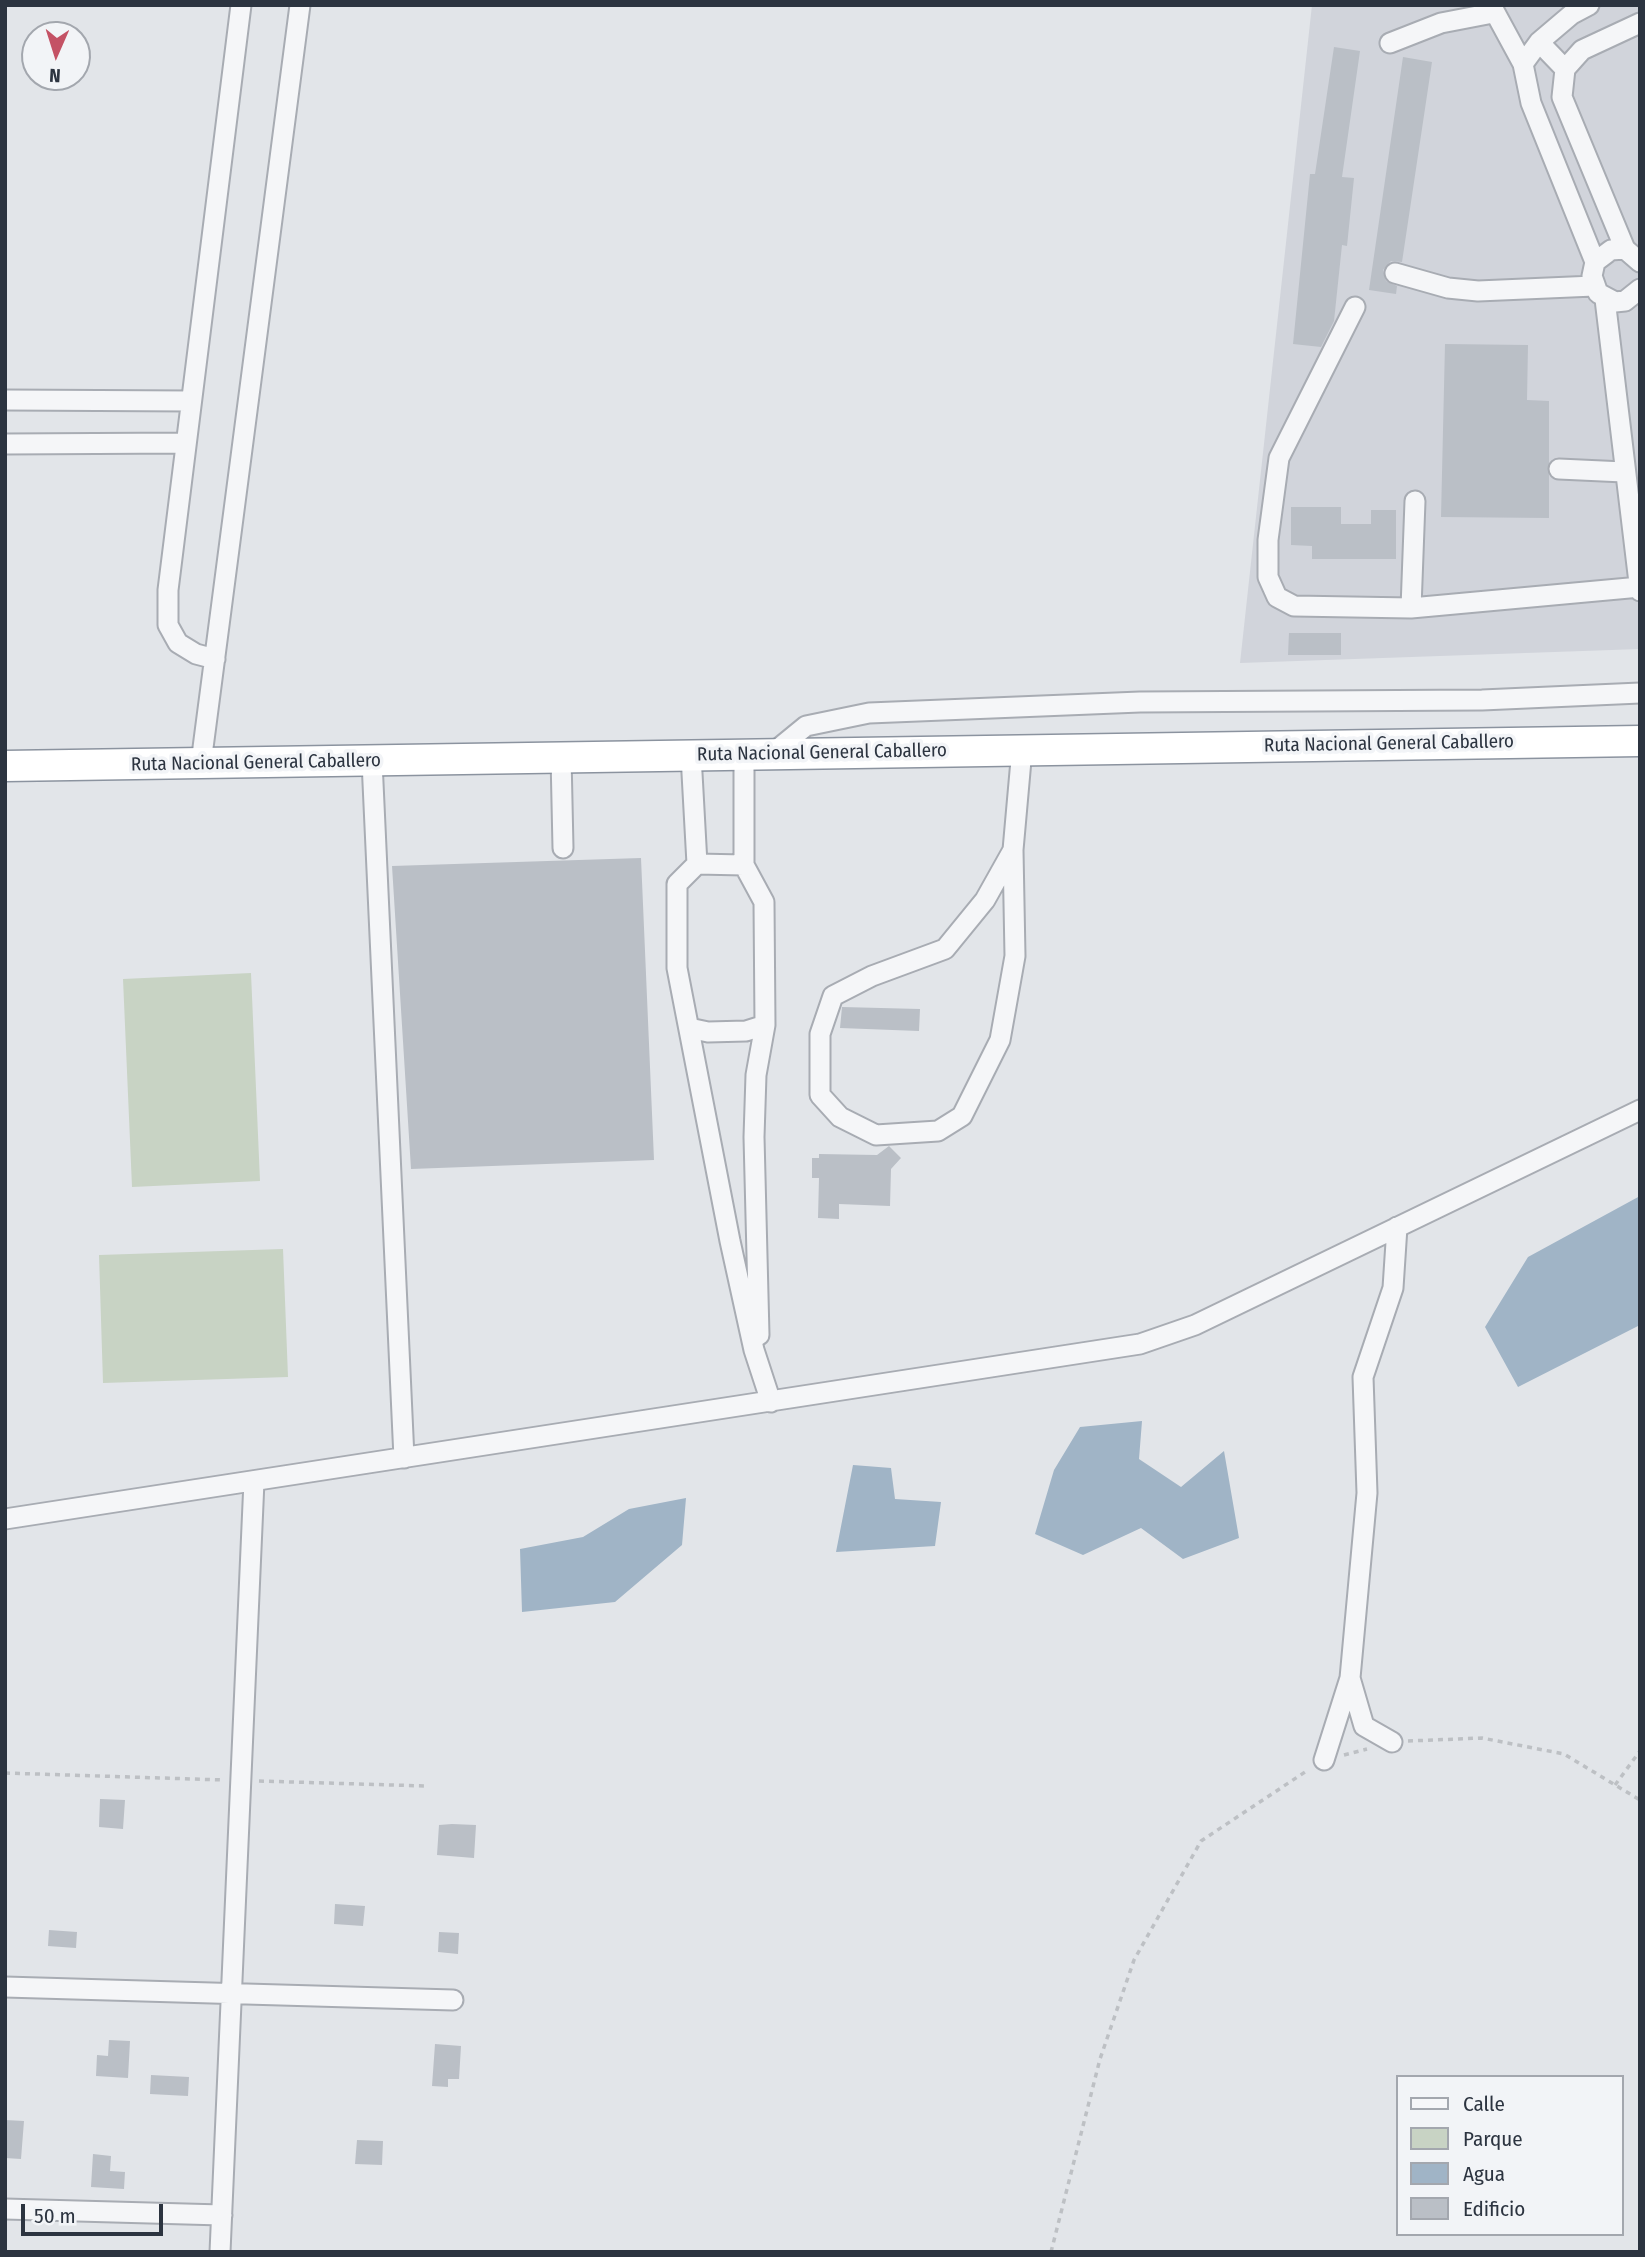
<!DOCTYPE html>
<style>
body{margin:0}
#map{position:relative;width:1645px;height:2257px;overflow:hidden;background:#e2e5e9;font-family:"Fira Sans Condensed",sans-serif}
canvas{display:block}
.frame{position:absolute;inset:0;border:7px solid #2c3440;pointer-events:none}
.legend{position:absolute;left:1396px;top:2075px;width:228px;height:161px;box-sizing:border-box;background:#f2f4f7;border:2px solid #a3a7ae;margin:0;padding:9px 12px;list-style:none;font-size:21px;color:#2c3440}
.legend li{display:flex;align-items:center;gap:14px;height:35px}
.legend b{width:35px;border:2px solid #a3a7ae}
.north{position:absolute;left:21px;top:21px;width:70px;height:70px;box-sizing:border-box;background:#f2f4f7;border:2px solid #a3a7ae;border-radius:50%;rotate:183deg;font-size:19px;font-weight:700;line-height:28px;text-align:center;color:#2c3440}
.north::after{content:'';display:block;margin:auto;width:24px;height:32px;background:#c45265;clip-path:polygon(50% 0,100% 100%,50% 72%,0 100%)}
.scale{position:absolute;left:21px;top:2204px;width:142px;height:32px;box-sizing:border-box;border:4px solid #2c3440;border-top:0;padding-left:9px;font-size:21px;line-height:24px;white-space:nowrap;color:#2c3440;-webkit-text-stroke:5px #f2f4f7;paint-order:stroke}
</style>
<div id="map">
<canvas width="1645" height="2257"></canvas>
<div class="frame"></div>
<ul class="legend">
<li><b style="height:9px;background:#f5f6f8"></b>Calle</li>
<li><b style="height:19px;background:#c8d3c4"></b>Parque</li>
<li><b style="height:19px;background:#a0b4c6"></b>Agua</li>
<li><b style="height:19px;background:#babfc6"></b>Edificio</li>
</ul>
<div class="north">N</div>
<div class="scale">50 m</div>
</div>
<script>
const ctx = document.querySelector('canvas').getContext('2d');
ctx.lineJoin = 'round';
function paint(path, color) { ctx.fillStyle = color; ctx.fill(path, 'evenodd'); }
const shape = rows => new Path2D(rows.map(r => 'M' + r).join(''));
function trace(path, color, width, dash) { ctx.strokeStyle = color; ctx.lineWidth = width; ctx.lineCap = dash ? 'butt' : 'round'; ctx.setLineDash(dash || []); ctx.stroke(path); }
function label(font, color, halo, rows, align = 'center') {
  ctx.font = font + ' "Fira Sans Condensed",sans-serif'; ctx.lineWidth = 7; ctx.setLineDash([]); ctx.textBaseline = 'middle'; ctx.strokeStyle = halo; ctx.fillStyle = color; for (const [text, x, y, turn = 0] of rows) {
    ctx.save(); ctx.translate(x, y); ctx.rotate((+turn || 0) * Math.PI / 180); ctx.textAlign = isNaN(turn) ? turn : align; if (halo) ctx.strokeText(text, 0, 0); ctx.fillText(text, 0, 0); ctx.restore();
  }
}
paint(shape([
 [1312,5,1640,5,1640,649,1240,663]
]), '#d1d4db');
paint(shape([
 [251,973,260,1181,132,1187,123,979],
 [283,1249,288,1377,103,1383,99,1255]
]), '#c8d3c4');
paint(shape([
 [1640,1196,1640,1325,1518,1387,1485,1327,1528,1257],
 [1142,1421,1139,1459,1181,1487,1224,1451,1239,1538,1183,1559,1141,1528,1083,1555,1035,1534,1054,1470,1080,1427],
 [853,1465,891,1468,895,1499,941,1502,935,1546,836,1552],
 [686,1498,682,1545,615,1602,522,1612,520,1549,583,1537,629,1509]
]), '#a0b4c6');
paint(shape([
 [1334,47,1360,51,1342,177,1354,178,1347,246,1342,245,1334,321,1321,347,1293,344,1310,174,1315,174],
 [1403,57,1432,62,1402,262,1391,261,1383,270,1386,281,1397,286,1396,294,1369,290],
 [1445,344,1528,345,1527,400,1549,401,1549,518,1441,517],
 [1291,507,1341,507,1341,524,1371,524,1371,510,1396,510,1396,559,1312,559,1312,546,1291,545],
 [1289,633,1341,633,1341,655,1288,655],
 [641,858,654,1160,411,1169,392,866],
 [842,1007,920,1009,919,1031,840,1028],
 [889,1146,901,1158,891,1169,890,1206,839,1204,839,1219,818,1218,819,1178,812,1178,812,1158,819,1158,819,1154,877,1155],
 [100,1799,125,1800,123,1829,99,1827],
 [452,1824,476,1825,474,1858,437,1855,439,1825],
 [335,1904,365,1906,363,1926,334,1924],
 [49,1930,77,1932,76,1948,48,1946],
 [439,1932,459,1933,458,1954,438,1952],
 [109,2040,130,2041,128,2078,96,2076,97,2055,108,2056],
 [435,2044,461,2046,459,2079,448,2079,448,2087,432,2086],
 [151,2075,189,2077,188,2096,150,2094],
 [5,2120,24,2121,21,2159,5,2158],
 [357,2140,383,2141,382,2165,355,2164],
 [93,2154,111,2156,110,2171,125,2172,124,2189,91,2187]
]), '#babfc6');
const minor = shape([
 [1491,5,1523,64,1531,103,1595,262],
 [1539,42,1565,69],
 [1390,43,1441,23,1493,13],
 [1523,64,1539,42,1572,14,1589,5],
 [1625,249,1562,97,1565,69,1582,50,1640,23],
 [1640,262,1625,249,1611,250,1595,262,1592,276,1598,293,1615,302,1625,301,1640,289],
 [1395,273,1448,288,1478,291,1594,286],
 [1605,299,1640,591],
 [1355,307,1279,458,1268,540,1268,577,1277,597,1294,606,1411,608,1640,587],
 [5,400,191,401],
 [5,444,186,443],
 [1559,469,1624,472],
 [1411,608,1415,501],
 [215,659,196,654,178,643,168,625,168,590,241,5],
 [773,753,806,726,869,713,1140,702,1482,700,1640,693],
 [744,754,744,865,764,902,765,1025,756,1075,754,1137,759,1335],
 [691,755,697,864,677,884,677,968,730,1241,754,1350,771,1402],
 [561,756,563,848],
 [372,761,404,1458],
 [201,763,300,5],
 [1013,850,1015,956,1000,1040,962,1116,938,1131,876,1135,840,1117,820,1095,820,1034,833,996,872,976,945,949,985,900,1013,850,1022,749],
 [697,864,744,865],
 [689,1028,708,1032,746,1031,765,1025],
 [5,1519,1140,1344,1195,1325,1640,1110],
 [1350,1678,1364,1726,1392,1742],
 [1324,1760,1350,1678,1367,1493,1363,1377,1393,1288,1397,1227],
 [5,1987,453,2000],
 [5,2209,222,2215],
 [220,2252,254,1481]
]);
const highway = shape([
 [5,766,1640,741]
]);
trace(minor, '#a8acb3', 23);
trace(highway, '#8b939f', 33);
trace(shape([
 [1408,1741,1482,1738,1564,1754,1640,1800],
 [1344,1755,1367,1749],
 [5,1773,224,1780],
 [259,1781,426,1786],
 [1615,1785,1640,1751],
 [1051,2252,1100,2059,1134,1960,1201,1841,1308,1770]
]), '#bdc0c4', 3.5, [5, 5]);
trace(minor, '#f5f6f8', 19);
trace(highway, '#fff', 30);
label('19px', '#2c3440', '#f2f4f7', [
 ["Ruta Nacional General Caballero",1389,744,-1],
 ["Ruta Nacional General Caballero",822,753,-1],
 ["Ruta Nacional General Caballero",256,763,-1]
]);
</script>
